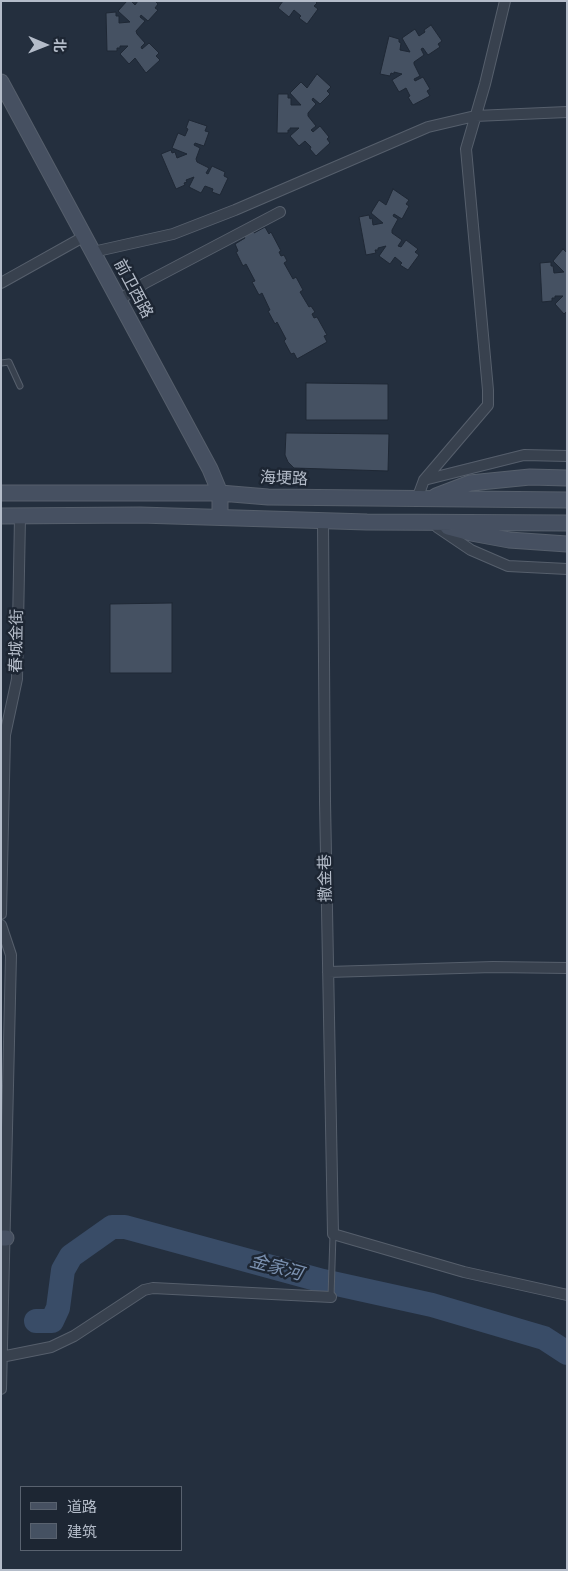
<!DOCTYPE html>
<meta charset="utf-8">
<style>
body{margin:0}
#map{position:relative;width:568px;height:1571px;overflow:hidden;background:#242f3e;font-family:Helvetica,"Noto Sans SC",sans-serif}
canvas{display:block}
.frame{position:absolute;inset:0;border:2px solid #b4bcc9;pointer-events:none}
.legend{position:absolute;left:20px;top:1486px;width:162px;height:65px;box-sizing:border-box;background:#1d2633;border:1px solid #59626f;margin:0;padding:6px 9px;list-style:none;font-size:15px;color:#b4bcc9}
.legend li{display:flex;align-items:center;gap:10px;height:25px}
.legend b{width:25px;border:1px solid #59626f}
.north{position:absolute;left:20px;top:20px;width:50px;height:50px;-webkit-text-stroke:4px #1d2633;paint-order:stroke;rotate:91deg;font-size:14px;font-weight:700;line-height:20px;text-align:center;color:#b4bcc9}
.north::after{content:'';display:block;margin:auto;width:18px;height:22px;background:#b4bcc9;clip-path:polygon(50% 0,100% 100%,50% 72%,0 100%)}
</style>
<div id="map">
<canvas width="568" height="1571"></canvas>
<div class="frame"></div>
<ul class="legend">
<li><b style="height:6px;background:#465061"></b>道路</li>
<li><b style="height:14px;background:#455162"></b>建筑</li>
</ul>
<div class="north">北</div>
</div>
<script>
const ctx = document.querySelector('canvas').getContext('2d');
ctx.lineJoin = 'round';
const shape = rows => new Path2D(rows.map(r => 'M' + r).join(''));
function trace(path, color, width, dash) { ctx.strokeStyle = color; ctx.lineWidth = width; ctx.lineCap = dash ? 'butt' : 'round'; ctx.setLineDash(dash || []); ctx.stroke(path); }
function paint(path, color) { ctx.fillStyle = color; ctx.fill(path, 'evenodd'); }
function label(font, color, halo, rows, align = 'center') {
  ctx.font = font + ' Helvetica,"Noto Sans SC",sans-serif'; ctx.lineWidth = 5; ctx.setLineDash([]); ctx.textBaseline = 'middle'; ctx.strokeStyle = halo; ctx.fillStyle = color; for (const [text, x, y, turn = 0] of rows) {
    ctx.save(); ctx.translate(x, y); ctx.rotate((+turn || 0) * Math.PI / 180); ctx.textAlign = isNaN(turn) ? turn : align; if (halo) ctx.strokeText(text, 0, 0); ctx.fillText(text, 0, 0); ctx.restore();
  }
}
trace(shape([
 [36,1321,52,1321,58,1308,63,1270,71,1256,112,1227,125,1227,323,1281,432,1305,544,1338,567,1353]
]), '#394c67', 24);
const building = shape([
 [127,1,131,1,135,5,138,1,155,1,158,4,155,8,158,10,148,21,141,15,140,17,145,21,136,31,137,34,145,43,141,47,142,49,149,43,159,53,156,56,160,60,146,73,135,58,129,64,120,54,128,46,120,46,120,48,117,48,117,51,107,51,106,13,116,12,116,16,119,16,119,23,130,22,118,11,127,1],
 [283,1,315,1,317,3,314,6,318,9,307,24,299,18,301,16,294,10,289,17,278,8,283,1],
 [431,25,442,41,438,44,440,47,428,55,423,48,421,49,424,55,414,62,414,64,420,76,414,79,415,81,423,77,430,89,427,91,430,96,413,105,408,97,410,96,406,88,399,92,392,80,402,74,394,72,394,74,391,73,390,76,380,74,389,36,399,39,399,42,401,43,400,50,410,52,402,38,415,29,419,36,425,32,424,30,431,25],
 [317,74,331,87,327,91,330,94,320,104,313,98,312,100,316,104,308,113,308,116,316,126,311,130,313,132,320,126,329,137,327,139,330,143,316,156,310,149,311,147,305,141,299,146,290,136,299,128,290,128,290,130,288,130,288,133,277,133,278,94,288,94,288,98,291,98,291,105,301,105,290,93,301,82,307,88,317,74],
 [189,120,207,126,205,131,209,132,204,146,195,143,194,145,200,148,196,159,197,162,209,168,206,173,208,174,212,166,225,172,224,176,228,178,220,195,212,192,213,189,205,186,201,193,189,187,194,177,186,180,187,182,184,183,185,185,176,189,161,154,171,150,172,153,175,152,177,158,187,154,172,148,178,133,185,136,188,129,186,128,189,120],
 [393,189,409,200,406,204,409,206,402,219,394,214,393,216,398,219,392,230,392,233,402,240,398,246,401,247,406,240,418,249,415,252,419,255,408,270,400,265,402,263,395,257,390,264,379,256,386,246,378,248,378,250,375,250,376,253,366,255,359,217,369,215,370,219,372,218,373,225,383,223,371,213,379,200,386,205,393,189],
 [265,227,269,234,271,232,281,251,279,252,281,256,284,255,287,261,284,263,293,279,296,277,303,290,300,292,309,307,311,306,315,312,312,314,314,318,317,317,327,335,324,336,327,342,297,359,294,353,291,354,284,341,286,339,277,322,275,324,268,311,270,310,262,293,259,295,252,282,255,281,246,264,243,266,236,252,238,251,235,244,245,238,243,235,253,230,254,233,265,227],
 [563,249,567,253,567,311,564,314,555,304,563,296,555,296,555,298,552,298,552,301,542,302,540,263,551,262,551,266,553,266,554,273,564,272,553,261,563,249],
 [306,383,388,384,388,420,306,420,306,383],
 [286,433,389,434,388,471,294,468,288,462,285,455,286,433],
 [172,603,172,673,110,673,110,604,172,603]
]);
paint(building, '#455162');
trace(building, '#1f2835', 1);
const lane = shape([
 [1,363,9,362,20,386],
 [331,1297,333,1234]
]);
const street = shape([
 [93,252,173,234,235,210,428,127,475,116,567,112],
 [1,283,85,236],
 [119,300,145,283,280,212],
 [424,480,524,455,567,456],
 [417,499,424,480,488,405,488,390,466,149,485,84,505,1],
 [323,521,325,801,333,1234,464,1272,567,1295],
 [437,527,471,550,508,566,567,569],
 [1,914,5,735,17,679,20,517],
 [1,925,11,955,1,1389],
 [328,972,493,967,567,968],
 [1,1357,51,1347,74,1336,144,1290,153,1288,331,1297]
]);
const secondary = shape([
 [1,82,210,469,220,493,220,517],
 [1,493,220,493,268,497,567,500],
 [436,496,470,483,530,477,567,478],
 [1,516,140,515,367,522,567,523],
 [448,527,471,533,509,540,567,544],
 [1,1238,6,1238]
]);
trace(lane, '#565f6c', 7);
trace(street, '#565f6c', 12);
trace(secondary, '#565f6c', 17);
trace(lane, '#38414e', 5);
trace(street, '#38414e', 10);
trace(secondary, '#465061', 15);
label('16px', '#b4bcc9', '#1d2633', [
 ["前卫西路",133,289,62],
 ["海埂路",284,479,2],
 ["春城金街",17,641,-89],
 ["撒金巷",326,878,-91]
]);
label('italic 18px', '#7c92b1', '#1d2633', [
 ["金家河",276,1268,15]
]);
</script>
